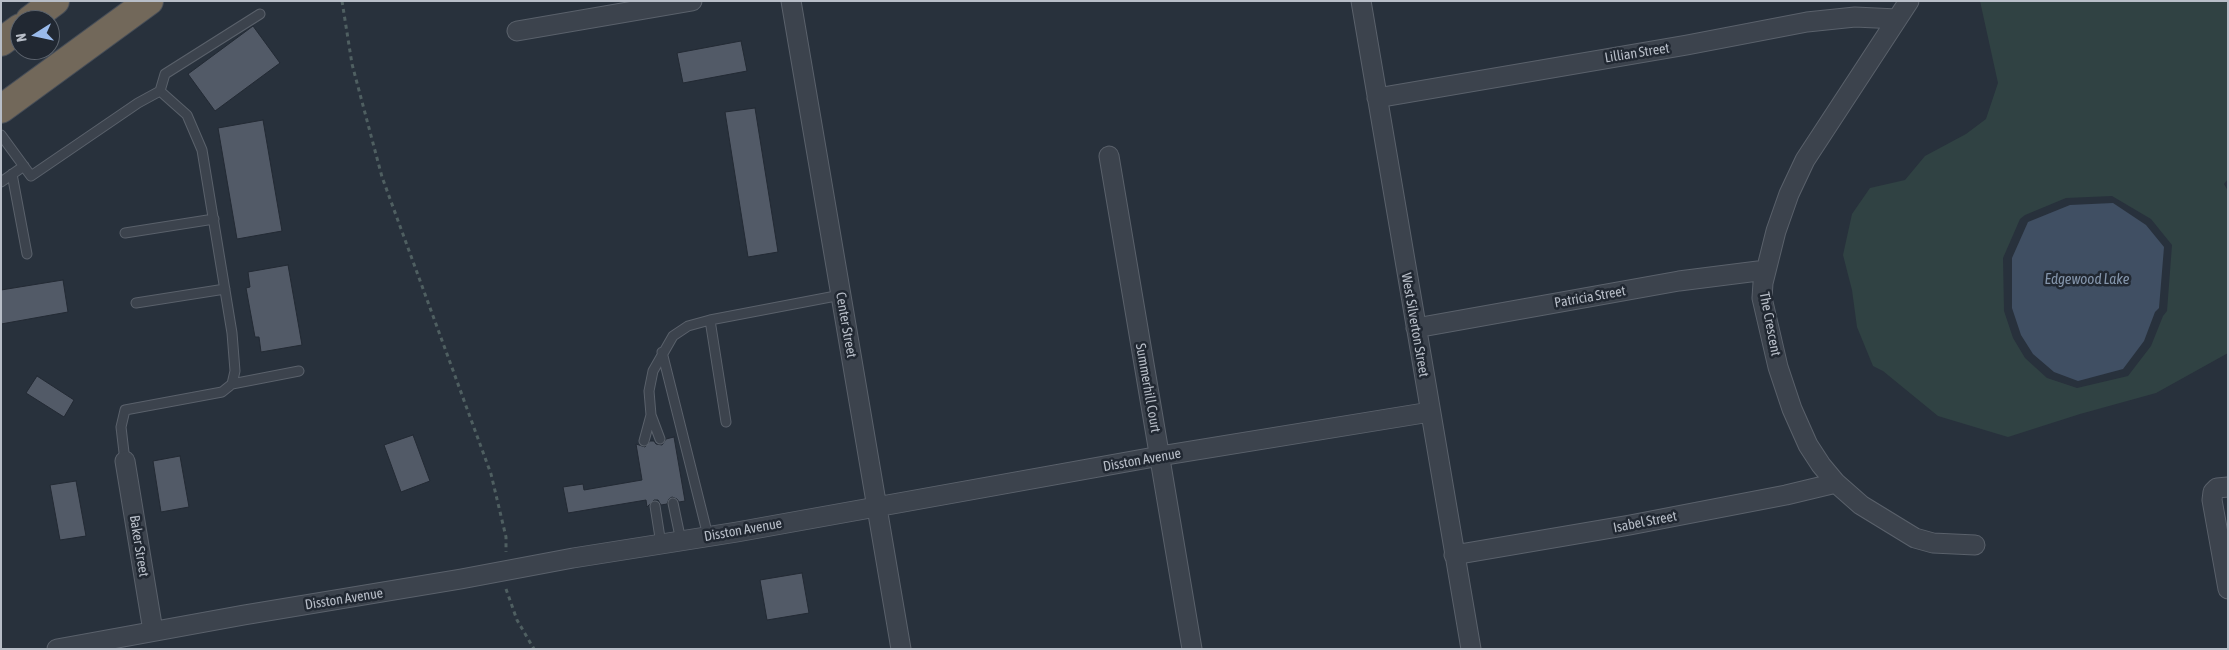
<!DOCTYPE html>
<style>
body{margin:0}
#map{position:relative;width:2229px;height:650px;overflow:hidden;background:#28313c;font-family:"Asap Condensed",sans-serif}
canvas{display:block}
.frame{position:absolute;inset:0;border:2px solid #b8bec8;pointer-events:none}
.north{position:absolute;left:10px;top:10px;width:50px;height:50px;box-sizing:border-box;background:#212832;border:1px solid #5d646e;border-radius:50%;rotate:260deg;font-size:14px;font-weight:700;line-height:20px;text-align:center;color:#b8bec8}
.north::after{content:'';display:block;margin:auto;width:18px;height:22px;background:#99baeb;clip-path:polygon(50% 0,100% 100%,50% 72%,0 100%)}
</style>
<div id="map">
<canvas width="2229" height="650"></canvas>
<div class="frame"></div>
<div class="north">N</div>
</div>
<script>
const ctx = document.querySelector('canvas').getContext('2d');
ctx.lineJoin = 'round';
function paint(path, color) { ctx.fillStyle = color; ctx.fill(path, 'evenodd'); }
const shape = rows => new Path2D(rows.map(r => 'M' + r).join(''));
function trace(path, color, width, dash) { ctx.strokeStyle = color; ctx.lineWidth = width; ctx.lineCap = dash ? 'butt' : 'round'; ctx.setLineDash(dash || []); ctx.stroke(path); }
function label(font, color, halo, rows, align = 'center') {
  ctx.font = font + ' "Asap Condensed",sans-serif'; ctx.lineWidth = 5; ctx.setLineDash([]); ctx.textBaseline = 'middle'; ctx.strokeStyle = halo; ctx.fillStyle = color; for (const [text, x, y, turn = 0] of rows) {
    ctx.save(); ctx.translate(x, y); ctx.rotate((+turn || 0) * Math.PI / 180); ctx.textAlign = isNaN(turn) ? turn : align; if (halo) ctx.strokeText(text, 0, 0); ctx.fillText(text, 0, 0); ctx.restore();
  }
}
paint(shape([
 [1980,1,2228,1,2228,179,2224,184,2228,191,2228,353,2156,393,2080,414,2008,437,1938,416,1883,371,1873,366,1857,327,1852,290,1843,255,1852,214,1870,188,1905,180,1925,156,1966,134,1986,119,1998,83],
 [2112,196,2151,219,2172,245,2167,311,2163,316,2151,346,2128,376,2077,388,2047,378,2025,358,2013,338,2004,311,2003,258,2020,219,2025,215,2066,198]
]), '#304243');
paint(shape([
 [2113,203,2146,225,2164,247,2159,308,2155,312,2144,341,2123,369,2078,381,2054,372,2033,354,2021,335,2012,308,2012,258,2028,222,2070,205]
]), '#404f63');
const building = shape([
 [253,26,280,63,215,111,188,74,253,26],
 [741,41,747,71,683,83,677,53,741,41],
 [755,108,778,252,748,257,725,112,755,108],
 [263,120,282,231,237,239,218,128,263,120],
 [288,265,302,345,261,352,259,337,255,337,246,288,250,287,248,272,288,265],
 [63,280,68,312,1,324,1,290,63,280],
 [37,376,74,400,64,417,26,393,37,376],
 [413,435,430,481,401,492,384,445,413,435],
 [674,437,685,501,679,502,677,499,672,497,669,499,667,504,661,505,658,500,654,500,647,507,646,500,568,513,563,487,583,484,584,490,642,480,636,444,645,447,650,441,654,441,656,444,662,445,666,439,674,437],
 [180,456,189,507,161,512,153,461,180,456],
 [76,481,86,536,60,540,50,485,76,481],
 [802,573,809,613,767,620,760,580,802,573]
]);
paint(building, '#525a67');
trace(building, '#232a34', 1);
const lane = shape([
 [160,91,165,74,260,14],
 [1,135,31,176,138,103,160,91,187,115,202,150,232,333,235,371,232,384,222,392,125,410,121,427,125,461],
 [12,174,27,254],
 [1,182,24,166],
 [125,233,214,219],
 [136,303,225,289],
 [710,320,726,422],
 [662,352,708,536],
 [232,384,299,371],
 [660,439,651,415,649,391,653,371,673,336,688,326,710,320,841,295],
 [644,441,651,415],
 [673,503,681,541],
 [655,506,661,544]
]);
const street = shape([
 [791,1,901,649],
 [1361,1,1471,649],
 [1909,1,1805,160,1789,194,1776,231,1763,283,1762,298,1778,367,1792,409,1808,445,1821,465,1836,483,1861,505,1915,538,1933,543,1975,545],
 [517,31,692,1],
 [1377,98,1687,45,1807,22,1855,17,1897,19],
 [1109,156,1192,649],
 [1416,328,1679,281,1766,270],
 [125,461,153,631],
 [2228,487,2217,488,2213,492,2212,500,2228,589],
 [1454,555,1630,525,1786,495,1836,483],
 [57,649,244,615,461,579,573,558,737,532,1160,456,1430,412]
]);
const highway = shape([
 [30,20,55,1],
 [1,42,20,28],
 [1,109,149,1]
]);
trace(lane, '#5a616b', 11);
trace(street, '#5a616b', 21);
trace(highway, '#474e58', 30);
trace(shape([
 [342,1,352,64,382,177,491,474,506,537,506,552],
 [506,589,517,620,534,649]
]), '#4f5f61', 3, [4, 4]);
trace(lane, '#3c434d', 9);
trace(street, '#3c434d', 19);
trace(highway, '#72685a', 28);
label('14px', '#b8bec8', '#212832', [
 ["Lillian Street",1637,53,-9],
 ["Patricia Street",1590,297,-10],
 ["The Crescent",1770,324,79],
 ["Center Street",846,325,80],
 ["West Silverton Street",1415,325,80],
 ["Summerhill Court",1148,388,80],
 ["Disston Avenue",1142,460,-10],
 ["Isabel Street",1645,522,-11],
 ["Disston Avenue",743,530,-10],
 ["Baker Street",139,546,81],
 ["Disston Avenue",344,599,-9]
]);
label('italic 15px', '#8495ab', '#212832', [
 ["Edgewood Lake",2087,279]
]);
</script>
